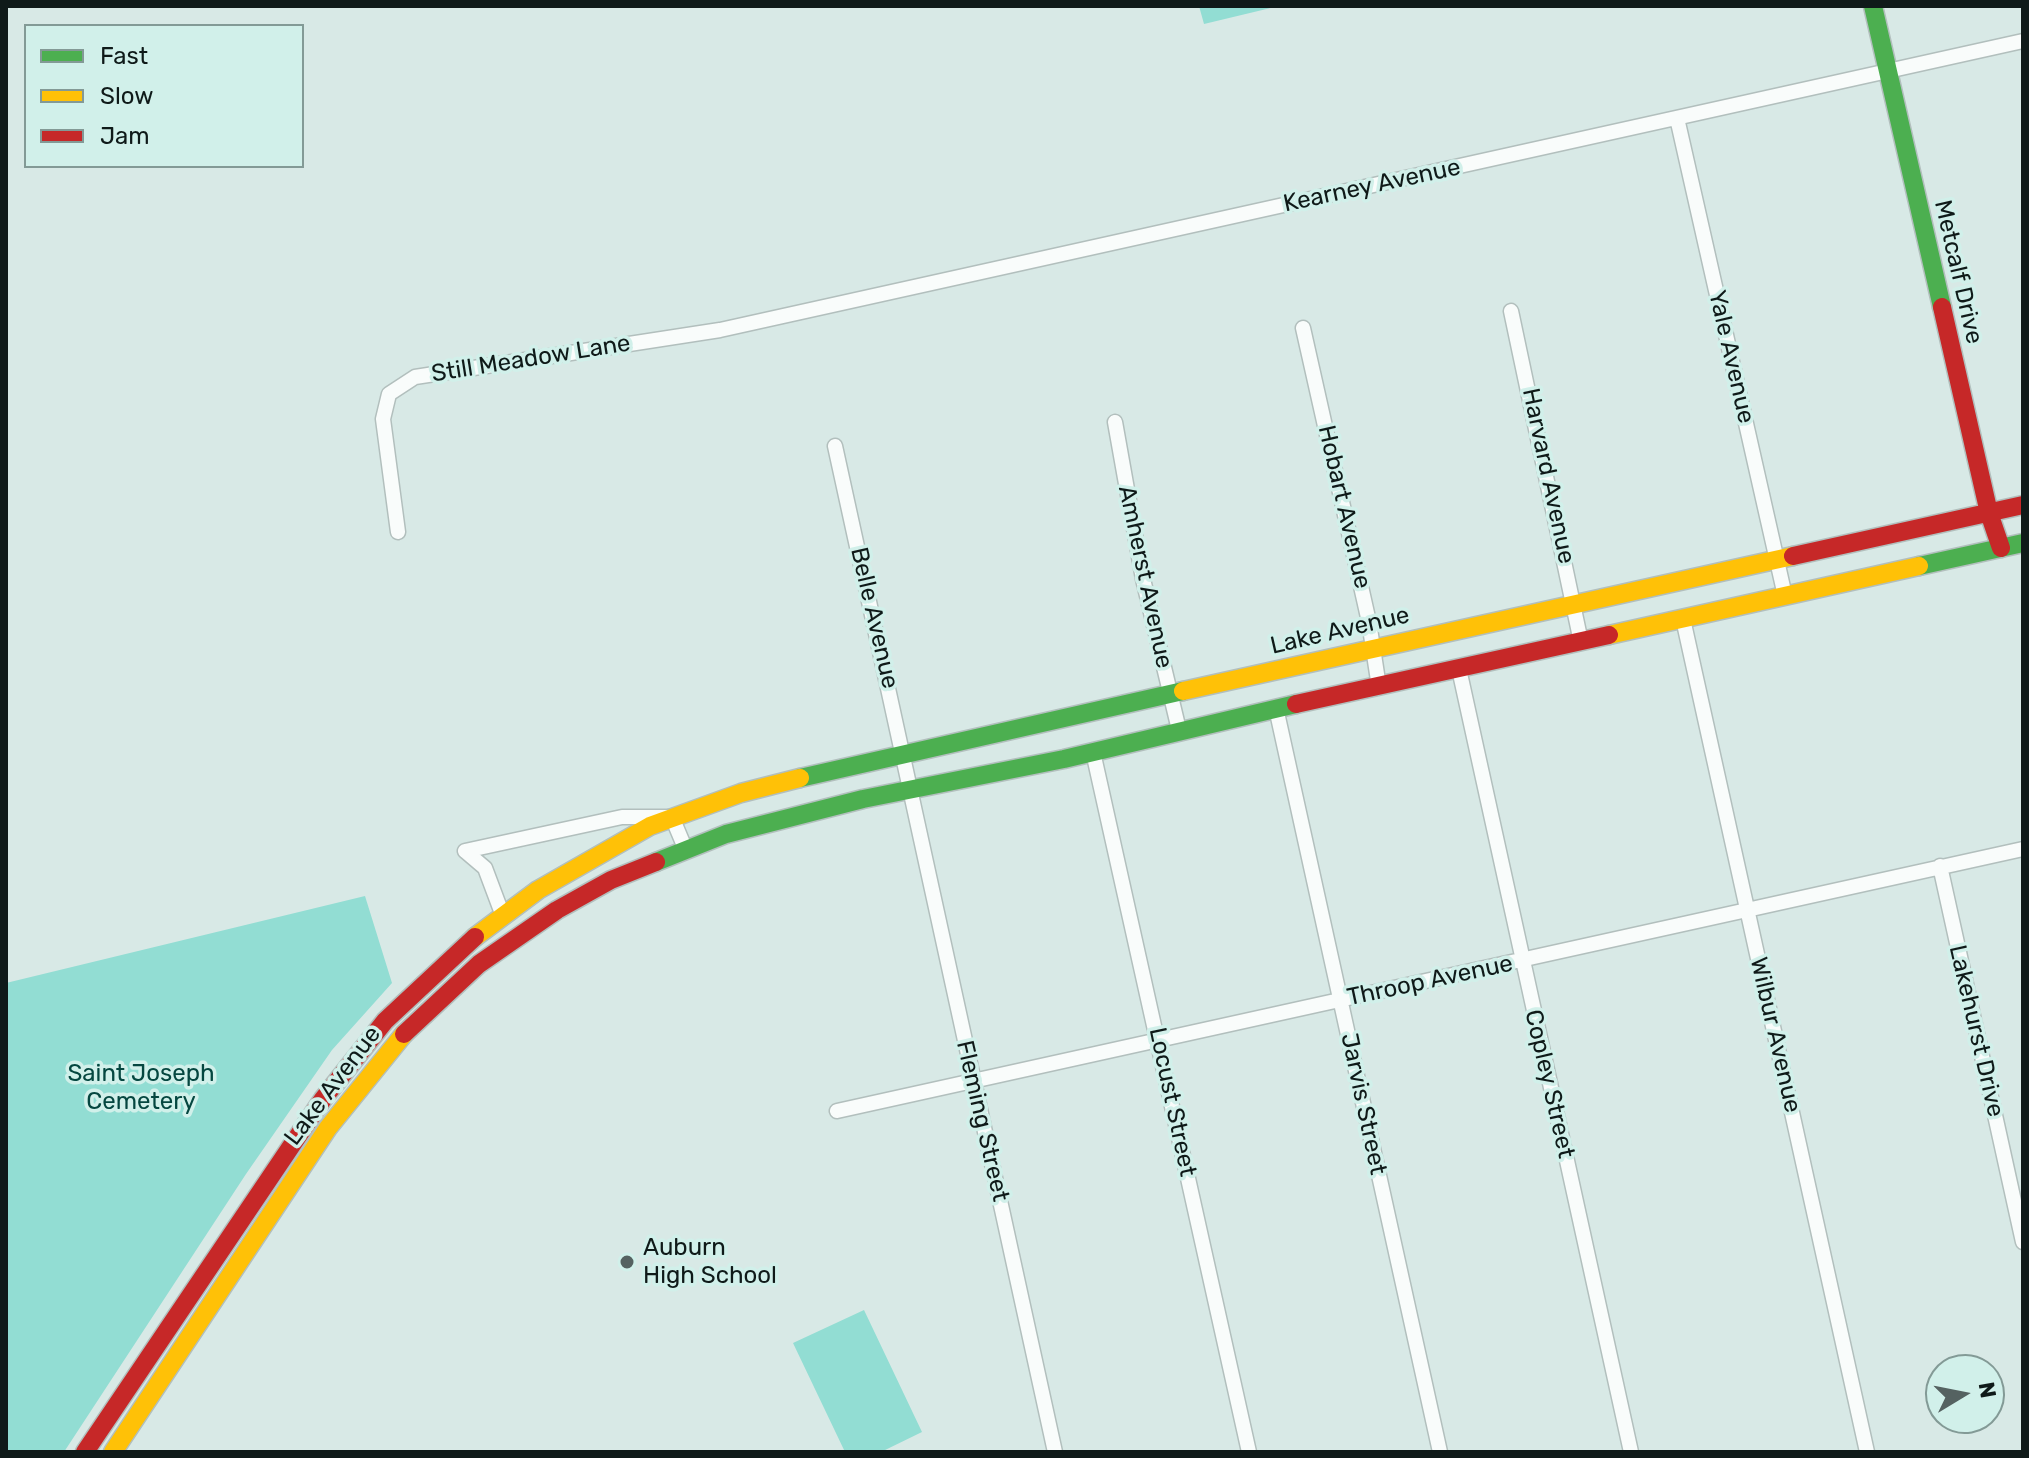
<!DOCTYPE html>
<style>
body{margin:0}
#map{position:relative;width:2029px;height:1458px;overflow:hidden;background:#d8e9e6;font-family:Rubik,sans-serif}
canvas{display:block}
.frame{position:absolute;inset:0;border:8px solid #0f1a19;pointer-events:none}
.legend{position:absolute;left:24px;top:24px;width:280px;height:144px;box-sizing:border-box;background:#d1f0ea;border:2px solid #839a96;margin:0;padding:10px 14px;list-style:none;font-size:24px;color:#0f1a19}
.legend li{display:flex;align-items:center;gap:16px;height:40px}
.legend b{width:40px;border:2px solid #839a96}
.north{position:absolute;left:1925px;top:1354px;width:80px;height:80px;box-sizing:border-box;background:#d1f0ea;border:2px solid #839a96;border-radius:50%;rotate:80deg;font-size:22px;font-weight:700;line-height:32px;text-align:center;color:#0f1a19}
.north::after{content:'';display:block;margin:auto;width:28px;height:36px;background:#556261;clip-path:polygon(50% 0,100% 100%,50% 72%,0 100%)}
</style>
<div id="map">
<canvas width="2029" height="1458"></canvas>
<div class="frame"></div>
<ul class="legend">
<li><b style="height:10px;background:#4caf50"></b>Fast</li>
<li><b style="height:10px;background:#ffc107"></b>Slow</li>
<li><b style="height:10px;background:#c62828"></b>Jam</li>
</ul>
<div class="north">N</div>
</div>
<script>
const ctx = document.querySelector('canvas').getContext('2d');
ctx.lineJoin = 'round';
function paint(path, color) { ctx.fillStyle = color; ctx.fill(path, 'evenodd'); }
const shape = rows => new Path2D(rows.map(r => 'M' + r).join(''));
function trace(path, color, width, dash) { ctx.strokeStyle = color; ctx.lineWidth = width; ctx.lineCap = dash ? 'butt' : 'round'; ctx.setLineDash(dash || []); ctx.stroke(path); }
function label(font, color, halo, rows, align = 'center') {
  ctx.font = font + ' Rubik,sans-serif'; ctx.lineWidth = 7; ctx.setLineDash([]); ctx.textBaseline = 'middle'; ctx.strokeStyle = halo; ctx.fillStyle = color; for (const [text, x, y, turn = 0] of rows) {
    ctx.save(); ctx.translate(x, y); ctx.rotate((+turn || 0) * Math.PI / 180); ctx.textAlign = isNaN(turn) ? turn : align; if (halo) ctx.strokeText(text, 0, 0); ctx.fillText(text, 0, 0); ctx.restore();
  }
}
paint(shape([
 [1199,6,1279,6,1204,24],
 [365,896,392,983,332,1050,246,1174,64,1452,6,1452,6,983],
 [864,1310,922,1432,881,1452,845,1452,793,1343]
]), '#92ddd3');
const street = shape([
 [1677,118,1785,596],
 [1511,311,1581,642],
 [1303,328,1369,622,1379,687],
 [1115,422,1143,579,1179,730],
 [835,446,1055,1452],
 [398,532,383,419,389,394,415,377,720,330,2023,41],
 [1683,619,1867,1452],
 [1459,669,1631,1452],
 [1276,708,1440,1452],
 [1093,752,1249,1452],
 [465,851,622,817,672,817,685,848],
 [465,851,485,868,503,916],
 [1940,866,2023,1242],
 [837,1111,2023,849]
]);
const fast = shape([
 [1873,6,1942,307],
 [1919,566,2023,543],
 [800,778,1183,691],
 [656,862,726,834,863,799,1064,759,1296,704]
]);
const slow = shape([
 [1609,635,1919,566],
 [1183,691,1793,556],
 [475,937,538,890,650,826,741,793,800,778],
 [113,1452,328,1128,404,1034]
]);
const jam = shape([
 [1942,307,1989,513,2001,548],
 [1793,556,2023,505],
 [1296,704,1609,635],
 [404,1034,479,964,557,910,611,880,656,862],
 [85,1452,323,1099,385,1021,475,937]
]);
trace(street, '#b2bfbd', 17);
trace(fast, '#b2bfbd', 21);
trace(slow, '#b2bfbd', 21);
trace(jam, '#b2bfbd', 21);
trace(street, '#f9fcfb', 14);
trace(fast, '#4caf50', 18);
trace(slow, '#ffc107', 18);
trace(jam, '#c62828', 18);
for (const [x, y, r, color] of [
 [627,1262,8,"#556261"]
]) { const dot = new Path2D(); dot.arc(x, y, r, 0, 2 * Math.PI); ctx.fillStyle = color; ctx.fill(dot); trace(dot, '#d1f0ea', 3); }
label('24px', '#0f1a19', '#d1f0ea', [
 ["Kearney Avenue",1372,186,-12],
 ["Metcalf Drive",1958,272,77],
 ["Yale Avenue",1731,357,77],
 ["Still Meadow Lane",531,359,-9],
 ["Harvard Avenue",1548,476,78],
 ["Hobart Avenue",1344,507,77],
 ["Amherst Avenue",1145,577,78],
 ["Belle Avenue",874,618,77],
 ["Lake Avenue",1340,631,-13],
 ["Throop Avenue",1430,981,-12],
 ["Lakehurst Drive",1976,1031,77],
 ["Wilbur Avenue",1775,1035,77],
 ["Copley Street",1549,1084,77],
 ["Lake Avenue",333,1086,-53],
 ["Locust Street",1172,1102,78],
 ["Jarvis Street",1363,1104,78],
 ["Fleming Street",982,1121,77]
]);
label('24px', '#054740', '#d1f0ea', [
 ["Saint Joseph",141,1074],
 ["Cemetery",141,1102]
]);
label('24px', '#0f1a19', '#d1f0ea', [
 ["Auburn",643,1248],
 ["High School",643,1276]
], 'left');
</script>
